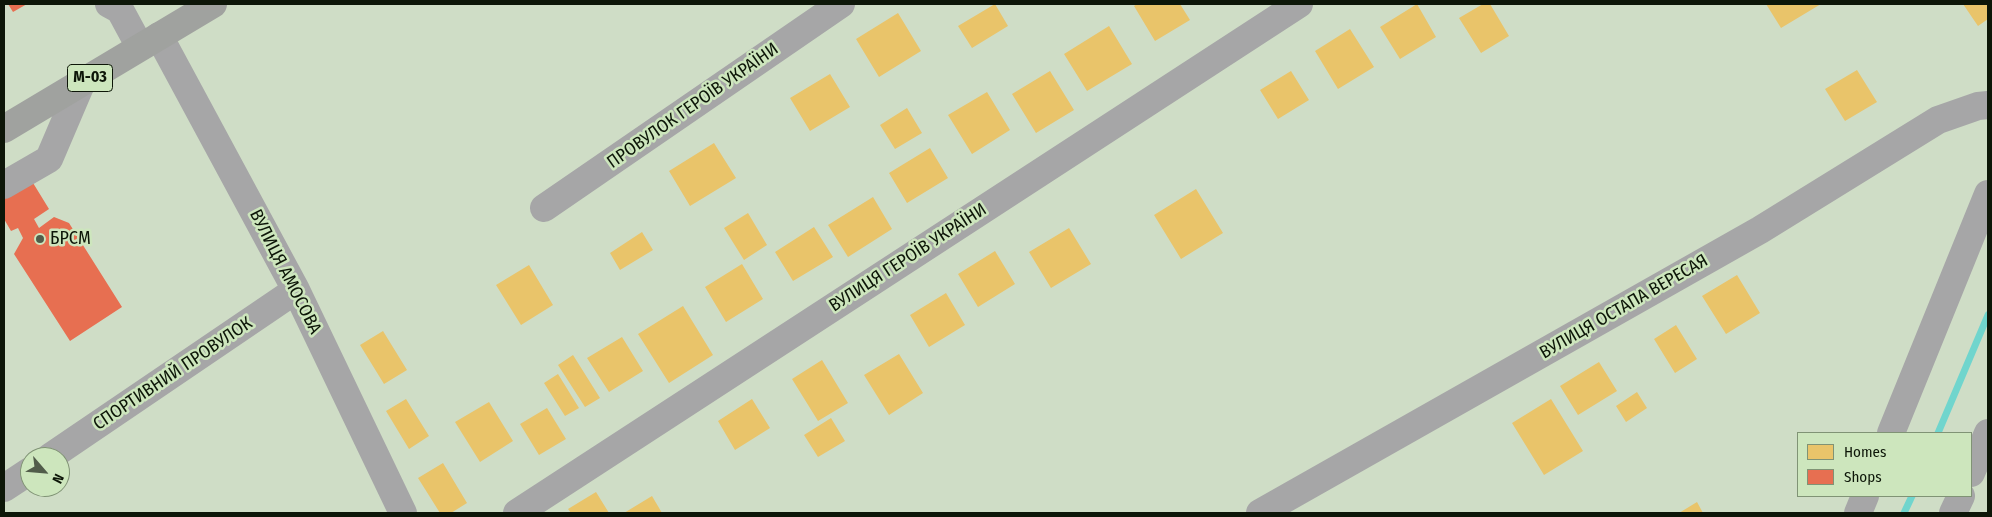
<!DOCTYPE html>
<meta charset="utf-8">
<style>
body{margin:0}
#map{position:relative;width:1992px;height:517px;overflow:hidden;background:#cfddc6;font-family:"Fira Sans Condensed",sans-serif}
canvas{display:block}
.frame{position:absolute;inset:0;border:5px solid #0d1608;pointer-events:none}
.legend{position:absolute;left:1797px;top:432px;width:175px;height:65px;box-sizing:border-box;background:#cde6bd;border:1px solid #809375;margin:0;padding:6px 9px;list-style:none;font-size:15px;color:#0d1608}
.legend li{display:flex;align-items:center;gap:10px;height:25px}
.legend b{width:25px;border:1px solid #809375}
.north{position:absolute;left:20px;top:447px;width:50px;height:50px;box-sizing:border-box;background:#cde6bd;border:1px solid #809375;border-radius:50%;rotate:117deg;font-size:14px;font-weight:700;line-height:20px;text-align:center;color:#0d1608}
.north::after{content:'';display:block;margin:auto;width:18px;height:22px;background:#515c4a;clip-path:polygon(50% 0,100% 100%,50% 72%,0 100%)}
</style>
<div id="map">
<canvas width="1992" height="517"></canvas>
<div class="frame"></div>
<ul class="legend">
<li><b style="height:14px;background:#e9c46a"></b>Homes</li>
<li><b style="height:14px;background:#e76f51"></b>Shops</li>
</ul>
<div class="north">N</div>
</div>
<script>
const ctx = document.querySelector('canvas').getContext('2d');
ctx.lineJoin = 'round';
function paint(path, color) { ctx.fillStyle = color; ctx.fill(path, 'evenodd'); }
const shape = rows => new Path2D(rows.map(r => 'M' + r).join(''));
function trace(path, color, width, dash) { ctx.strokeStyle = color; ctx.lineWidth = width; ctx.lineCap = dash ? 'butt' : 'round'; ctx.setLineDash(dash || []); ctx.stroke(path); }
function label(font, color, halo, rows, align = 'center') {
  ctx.font = font + ' "Fira Sans Condensed",sans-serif'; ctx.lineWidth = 5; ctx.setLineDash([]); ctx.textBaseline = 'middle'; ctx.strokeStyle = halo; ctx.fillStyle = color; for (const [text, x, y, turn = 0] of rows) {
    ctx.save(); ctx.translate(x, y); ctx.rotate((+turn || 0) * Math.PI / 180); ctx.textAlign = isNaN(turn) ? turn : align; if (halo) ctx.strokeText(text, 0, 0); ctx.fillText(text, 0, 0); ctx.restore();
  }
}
paint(shape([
 [995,4,1008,26,972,48,958,26],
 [1137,4,1180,4,1190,20,1155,41,1134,6],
 [1417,4,1436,37,1400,59,1380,27],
 [1483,4,1490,4,1509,36,1481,53,1459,18],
 [1766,4,1821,4,1781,28],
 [1963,4,1988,4,1988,19,1978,26],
 [898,13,921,51,879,77,856,39],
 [1109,26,1132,64,1087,91,1064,54],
 [1350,29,1374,67,1338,89,1315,51],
 [1857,70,1877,102,1845,121,1825,89],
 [1050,71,1074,110,1036,133,1012,94],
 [1291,71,1309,100,1278,119,1260,90],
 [830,74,850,107,810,131,790,98],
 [987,92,1010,130,972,154,948,115],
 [907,108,922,133,895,149,880,125],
 [714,143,736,178,690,206,669,171],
 [930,148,948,178,907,203,889,173],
 [1196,189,1223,233,1181,259,1154,215],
 [873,197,892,229,848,257,828,225],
 [748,213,767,245,744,260,724,228],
 [814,227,833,257,793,281,775,252],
 [1069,228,1091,264,1051,288,1029,252],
 [642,232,653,250,620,270,610,253],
 [995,251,1015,284,978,307,958,274],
 [742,264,763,299,726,322,705,287],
 [529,265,553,305,521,325,496,285],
 [1737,275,1760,313,1726,334,1702,296],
 [946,293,965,325,929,347,910,315],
 [683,306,713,355,669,383,638,334],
 [1676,325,1697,359,1675,373,1654,339],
 [383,331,407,370,384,384,360,345],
 [622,337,643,371,609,392,587,358],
 [899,354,923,393,889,415,864,375],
 [573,355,600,398,585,407,558,365],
 [822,360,848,403,818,421,792,379],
 [1599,362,1617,391,1578,415,1560,386],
 [558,374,579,408,565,416,544,383],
 [1637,392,1647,408,1626,422,1616,406],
 [406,399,429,436,409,449,386,411],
 [752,399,770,428,735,450,718,421],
 [1551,399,1583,451,1544,475,1512,423],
 [489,402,513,441,480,462,455,422],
 [547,408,566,439,539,455,520,424],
 [831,418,845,441,818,457,804,435],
 [443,463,467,503,451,513,440,513,418,478],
 [596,492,609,513,571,513,568,509],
 [652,496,662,513,624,513],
 [1697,502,1703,513,1679,513]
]), '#e9c46a');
paint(shape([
 [8,4,27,4,13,12],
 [30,178,49,209,34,219,39,228,54,217,69,223,122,307,70,341,14,254,23,238,18,228,11,231,4,219,4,194]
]), '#e76f51');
trace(shape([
 [1938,433,1988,315],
 [1904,513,1912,496]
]), '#70d5cd', 7);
trace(shape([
 [109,4,120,10,140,47],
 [159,36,296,290,403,513],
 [4,185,49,159,81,84],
 [544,208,841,4],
 [1891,433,1988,194],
 [50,457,296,290],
 [1971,473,1988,433],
 [4,488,30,471],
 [517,513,1299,4],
 [1260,513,1760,230,1938,120,1978,106,1988,105],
 [1858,513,1865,496],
 [1953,513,1961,496]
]), '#a6a6a7', 28);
trace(shape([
 [4,129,213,4]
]), '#a0a29f', 28);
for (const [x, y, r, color] of [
 [40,239,5,"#515c4a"]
]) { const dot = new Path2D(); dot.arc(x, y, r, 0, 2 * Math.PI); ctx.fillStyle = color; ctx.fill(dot); trace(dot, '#cde6bd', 2); }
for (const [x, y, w] of [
 [90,78,45]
]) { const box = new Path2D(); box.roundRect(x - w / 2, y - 13.5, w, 27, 4); ctx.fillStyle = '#cde6bd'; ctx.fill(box); trace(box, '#0d1608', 1); }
label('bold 16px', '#0d1608', null, [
 ["М-03",90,78]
]);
label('18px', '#0d1608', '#cde6bd', [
 ["ПРОВУЛОК ГЕРОЇВ УКРАЇНИ",693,106,-35],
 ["ВУЛИЦЯ ГЕРОЇВ УКРАЇНИ",908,258,-33],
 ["ВУЛИЦЯ АМОСОВА",285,272,63],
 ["ВУЛИЦЯ ОСТАПА ВЕРЕСАЯ",1624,307,-30],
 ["СПОРТИВНИЙ ПРОВУЛОК",173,374,-34]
]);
label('18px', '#0d1608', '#cde6bd', [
 ["БРСМ",50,239]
], 'left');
</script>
